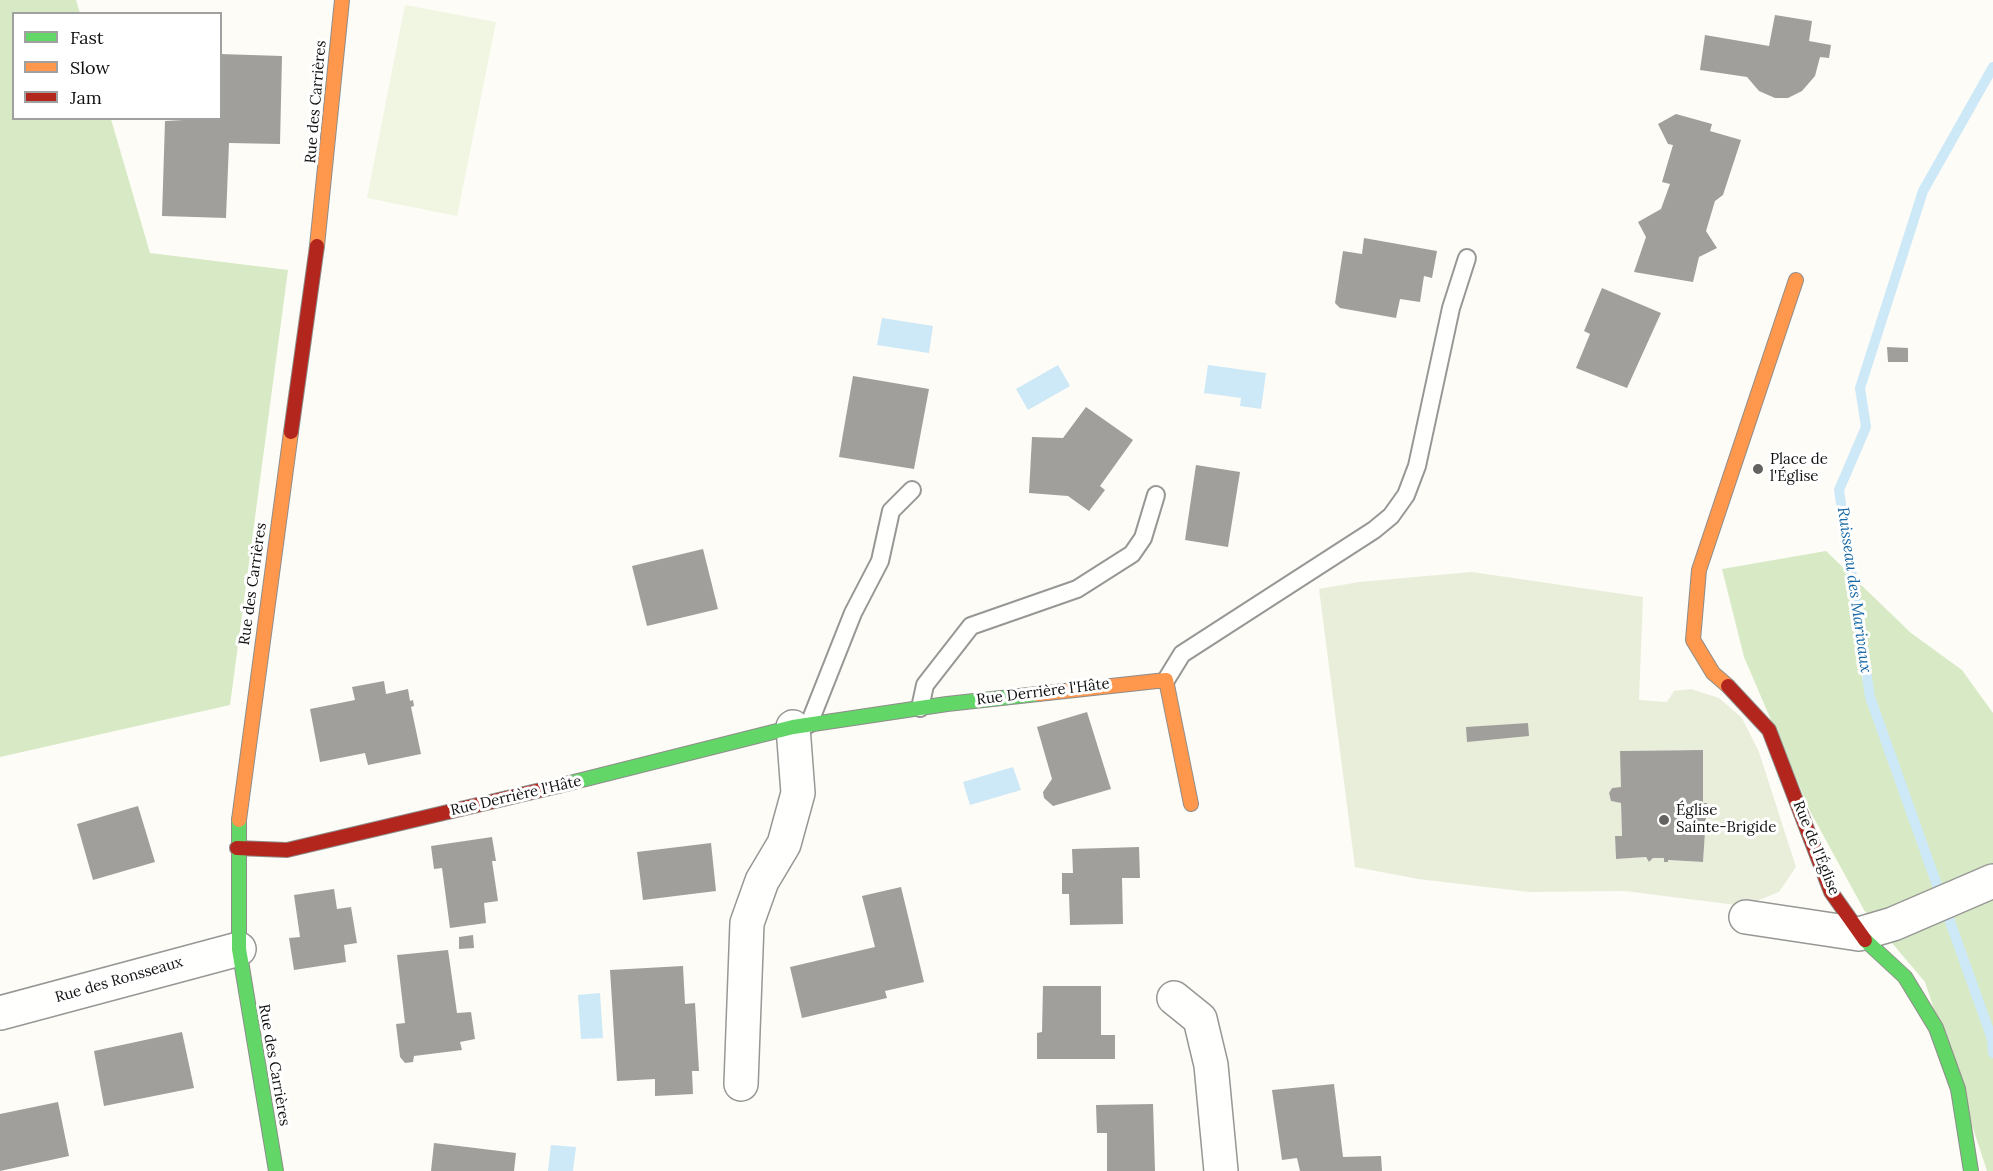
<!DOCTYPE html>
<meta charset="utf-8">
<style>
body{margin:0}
#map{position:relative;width:1993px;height:1171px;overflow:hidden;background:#fdfcf7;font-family:Lora,serif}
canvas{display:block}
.legend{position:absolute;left:12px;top:12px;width:210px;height:108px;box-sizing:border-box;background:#fff;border:2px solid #a0a0a0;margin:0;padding:8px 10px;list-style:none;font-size:18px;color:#111}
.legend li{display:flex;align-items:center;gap:12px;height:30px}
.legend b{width:30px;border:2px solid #a0a0a0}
</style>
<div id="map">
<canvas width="1993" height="1171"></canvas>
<ul class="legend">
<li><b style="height:8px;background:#63d668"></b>Fast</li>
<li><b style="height:8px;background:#ff974d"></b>Slow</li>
<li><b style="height:8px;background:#b3261e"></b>Jam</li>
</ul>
</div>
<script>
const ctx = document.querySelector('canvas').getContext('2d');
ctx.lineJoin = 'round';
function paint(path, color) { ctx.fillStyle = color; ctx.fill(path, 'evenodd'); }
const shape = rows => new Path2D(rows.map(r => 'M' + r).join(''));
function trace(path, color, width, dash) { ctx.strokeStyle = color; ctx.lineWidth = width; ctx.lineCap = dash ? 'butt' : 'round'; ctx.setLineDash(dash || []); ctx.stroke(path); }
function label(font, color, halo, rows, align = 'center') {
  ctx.font = font + ' Lora,serif'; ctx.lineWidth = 6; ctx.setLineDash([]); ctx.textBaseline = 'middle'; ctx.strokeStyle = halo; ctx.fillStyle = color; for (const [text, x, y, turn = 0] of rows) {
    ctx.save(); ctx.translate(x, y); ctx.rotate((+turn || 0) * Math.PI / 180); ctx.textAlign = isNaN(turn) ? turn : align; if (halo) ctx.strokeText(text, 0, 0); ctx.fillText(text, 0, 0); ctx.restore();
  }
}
paint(shape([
 [0,0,76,0,80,13,14,14,14,118,111,119,150,253,288,270,230,705,0,757],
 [1826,551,1911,633,1962,670,1993,713,1993,1171,1987,1171,1925,982,1864,910,1810,811,1744,657,1722,569]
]), '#d8eac5');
paint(shape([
 [1472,572,1643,597,1639,700,1667,702,1674,691,1691,689,1719,698,1742,718,1759,752,1796,867,1779,892,1744,906,1625,891,1529,892,1418,879,1355,867,1319,589,1359,582],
 [1702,750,1703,803,1707,803,1703,862,1668,860,1667,862,1664,862,1664,858,1653,858,1649,862,1646,857,1616,859,1615,836,1622,836,1621,803,1611,801,1609,793,1612,788,1621,787,1621,751]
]), '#e9eedb');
paint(shape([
 [405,5,496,22,457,216,367,198]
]), '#f0f6e1');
paint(shape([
 [882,318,933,326,929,353,877,345],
 [1058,365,1070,386,1028,410,1016,389],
 [1208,365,1266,373,1261,409,1240,406,1241,398,1204,393],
 [1013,767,1021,790,970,805,963,782],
 [600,993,603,1038,581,1039,578,995],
 [551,1145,576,1147,573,1171,548,1171]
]), '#cde8f7');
trace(shape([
 [1993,67,1923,191,1860,388,1866,427,1839,490,1870,697,1992,1039,1993,1053]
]), '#cde8f7', 10);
paint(shape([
 [1775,15,1812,21,1809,41,1831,45,1829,58,1820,57,1815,76,1802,91,1788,98,1775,98,1759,91,1747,77,1700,70,1705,35,1769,46],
 [220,54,282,56,280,144,229,143,226,218,162,216,165,121,220,118],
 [1676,114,1712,124,1710,131,1741,140,1723,195,1715,201,1706,231,1717,248,1699,257,1693,282,1634,272,1646,237,1638,222,1661,209,1670,184,1662,182,1673,145,1668,144,1658,124],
 [1364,238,1437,251,1432,278,1424,276,1420,302,1400,299,1396,318,1340,308,1335,303,1343,251,1362,254],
 [1602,288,1661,313,1627,388,1576,368,1590,334,1584,331],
 [1887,347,1908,348,1908,362,1888,362],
 [853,376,929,389,914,469,839,457],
 [1086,407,1133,440,1100,486,1105,490,1089,511,1068,496,1029,493,1032,437,1063,438],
 [1196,465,1240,472,1228,547,1185,540],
 [703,549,718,609,647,626,632,566],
 [384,681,386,694,408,689,410,701,413,700,414,706,411,707,421,754,368,765,365,753,320,762,310,709,355,700,352,687],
 [1087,712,1111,789,1053,806,1044,798,1043,792,1052,779,1037,727],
 [1528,723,1529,736,1467,742,1466,727],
 [1703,750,1703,803,1707,803,1703,862,1668,860,1668,862,1664,862,1664,858,1653,858,1649,862,1646,857,1616,859,1615,836,1622,836,1621,803,1611,801,1609,793,1612,788,1621,787,1620,751],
 [138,806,155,862,93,880,77,824],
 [492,837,496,861,492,861,498,901,484,903,486,923,450,928,442,868,434,869,431,846],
 [711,843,716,891,643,900,637,852],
 [1139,847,1140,878,1122,878,1123,924,1070,925,1069,894,1062,894,1062,873,1073,873,1072,849],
 [901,887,924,982,885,991,887,998,802,1018,790,967,875,947,862,896],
 [334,889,337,909,351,907,357,943,344,945,346,962,294,970,289,938,300,937,294,895],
 [473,935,474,948,459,949,459,937],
 [448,950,457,1013,471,1012,475,1039,460,1042,462,1050,414,1056,413,1062,405,1063,400,1057,396,1024,405,1023,397,955],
 [683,966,685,1004,695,1003,699,1071,692,1071,693,1094,655,1096,655,1079,617,1081,610,970],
 [1043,986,1101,986,1101,1035,1115,1035,1115,1059,1037,1059,1037,1033,1042,1032],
 [182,1032,194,1088,104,1106,94,1051],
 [1334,1084,1343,1157,1381,1156,1382,1171,1300,1171,1297,1158,1282,1160,1272,1090],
 [58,1102,69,1156,0,1171,0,1114],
 [1153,1104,1155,1171,1107,1171,1107,1133,1097,1133,1096,1105],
 [434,1143,516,1153,514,1171,431,1171]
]), '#a19f9c');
const lane = shape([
 [1166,680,1182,654,1374,530,1391,516,1406,495,1417,466,1451,308,1467,258],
 [920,708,925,685,971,626,1077,589,1132,554,1143,538,1156,495],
 [809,724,853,613,880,561,891,511,912,490]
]);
const street = shape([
 [1746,917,1859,934,1893,924,1993,881],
 [1174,998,1200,1019,1211,1065,1221,1171],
 [0,1013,239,949],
 [741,1084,747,923,762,881,784,844,798,793,793,727]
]);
const fast = shape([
 [558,786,793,727,947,704,1038,694],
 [239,820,239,949,276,1171],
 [1865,940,1905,977,1936,1028,1958,1089,1971,1171]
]);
const slow = shape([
 [317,246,342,0],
 [1728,686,1713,673,1693,640,1699,570,1796,280],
 [1038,694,1166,680,1191,804],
 [239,820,291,432]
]);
const jam = shape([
 [291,432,317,246],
 [1728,686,1769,730,1831,892,1865,940],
 [237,848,287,850,558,786]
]);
trace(lane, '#979795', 20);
trace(street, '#979795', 36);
trace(fast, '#8e8d8b', 16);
trace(slow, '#8e8d8b', 16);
trace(jam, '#8e8d8b', 16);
trace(lane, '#fffffe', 16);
trace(street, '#fffffe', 33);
trace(fast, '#63d668', 14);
trace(slow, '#ff974d', 14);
trace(jam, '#b3261e', 14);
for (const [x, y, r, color] of [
 [1758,469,6,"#646362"],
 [1664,820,6,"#646362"]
]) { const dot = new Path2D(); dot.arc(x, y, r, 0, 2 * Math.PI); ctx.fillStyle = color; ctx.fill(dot); trace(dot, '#fff', 2); }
label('15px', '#111', '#fff', [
 ["Rue des Carrières",316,102,-85],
 ["Rue des Carrières",253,584,-82],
 ["Rue Derrière l'Hâte",1043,692,-7],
 ["Rue Derrière l'Hâte",516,796,-13],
 ["Rue de l'Église",1816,848,68],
 ["Rue des Ronsseaux",119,980,-16],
 ["Rue des Carrières",274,1065,80]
]);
label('15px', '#111', '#fff', [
 ["Place de",1770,460],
 ["l'Église",1770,477],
 ["Église",1676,811],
 ["Sainte-Brigide",1676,828]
], 'left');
label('italic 16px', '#1768a6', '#fff', [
 ["Ruisseau des Marivaux",1854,590,82]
]);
</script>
